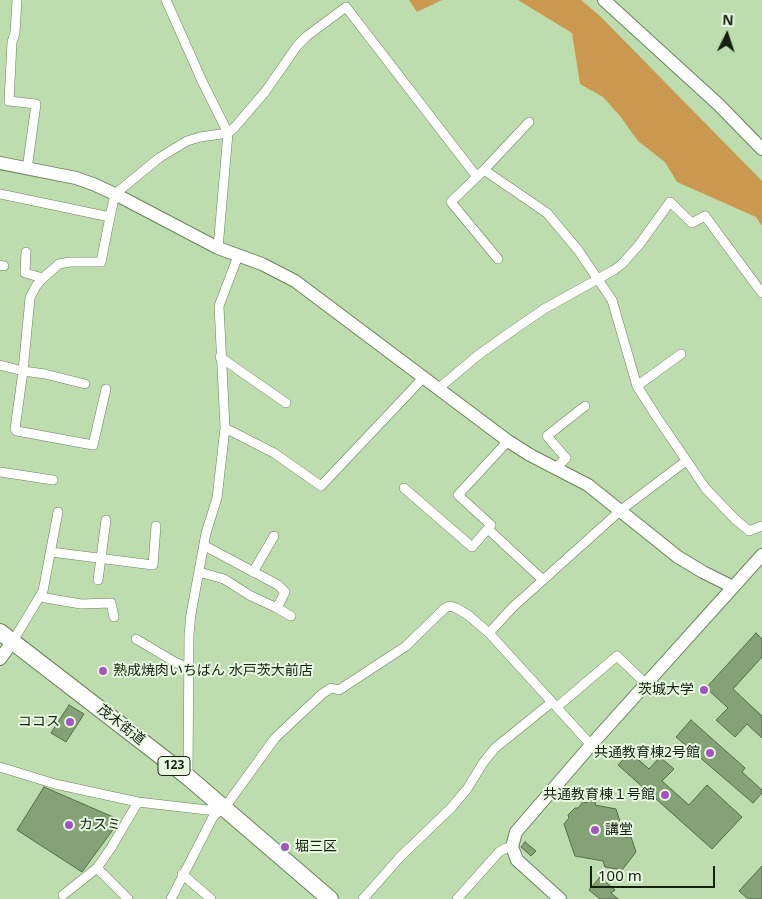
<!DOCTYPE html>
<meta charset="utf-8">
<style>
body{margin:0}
#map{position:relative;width:762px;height:899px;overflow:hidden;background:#bdddae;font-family:"Noto Sans",sans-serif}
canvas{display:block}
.north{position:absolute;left:702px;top:10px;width:50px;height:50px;-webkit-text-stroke:4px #e8f8e1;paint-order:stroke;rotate:4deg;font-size:14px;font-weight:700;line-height:20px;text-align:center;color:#162211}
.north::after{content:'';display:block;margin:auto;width:18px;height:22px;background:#162211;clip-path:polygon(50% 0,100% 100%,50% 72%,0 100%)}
.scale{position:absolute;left:590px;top:866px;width:125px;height:22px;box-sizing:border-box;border:2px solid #162211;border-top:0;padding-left:6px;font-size:15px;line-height:18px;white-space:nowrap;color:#162211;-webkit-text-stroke:4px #e8f8e1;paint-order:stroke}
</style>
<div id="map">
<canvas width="762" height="899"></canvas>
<div class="north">N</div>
<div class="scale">100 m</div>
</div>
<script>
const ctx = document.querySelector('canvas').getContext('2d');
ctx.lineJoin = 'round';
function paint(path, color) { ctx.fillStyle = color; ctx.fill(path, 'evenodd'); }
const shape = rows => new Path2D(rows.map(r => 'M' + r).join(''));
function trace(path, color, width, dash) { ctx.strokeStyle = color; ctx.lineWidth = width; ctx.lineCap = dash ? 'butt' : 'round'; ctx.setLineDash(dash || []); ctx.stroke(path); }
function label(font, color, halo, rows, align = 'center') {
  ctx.font = font + ' "Noto Sans","Noto Sans JP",sans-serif'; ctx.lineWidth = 4; ctx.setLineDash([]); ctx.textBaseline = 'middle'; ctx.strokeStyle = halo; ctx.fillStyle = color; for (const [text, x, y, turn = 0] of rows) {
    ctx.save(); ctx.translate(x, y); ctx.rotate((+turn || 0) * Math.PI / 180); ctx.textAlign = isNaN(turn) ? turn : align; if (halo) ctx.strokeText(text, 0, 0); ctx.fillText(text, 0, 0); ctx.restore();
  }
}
paint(shape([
 [409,0,442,0,417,12],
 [518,0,581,0,600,16,762,181,762,226,756,217,677,182,665,162,638,141,620,116,603,97,580,84,572,33]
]), '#ca984e');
const building = shape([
 [756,633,762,639,762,657,733,689,762,716,762,738,747,724,735,737,716,720,728,708,706,688,756,633],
 [69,705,84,714,66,742,51,733,69,705],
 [691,720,745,768,742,772,762,790,762,793,753,803,676,737,691,720],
 [630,752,649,769,660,757,674,769,662,781,689,805,707,785,742,817,712,849,618,765,630,752],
 [44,787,120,820,82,872,17,830,44,787],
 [590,791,598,793,595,805,616,809,625,837,631,837,636,852,622,870,605,867,603,861,575,856,564,824,569,818,568,815,575,808,578,808,583,802,587,803,590,791],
 [525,842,536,851,531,856,521,847,525,842],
 [762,866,762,899,748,899,739,891,762,866],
 [600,877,615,890,611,893,618,899,600,899,589,890,600,877]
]);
paint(building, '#85a276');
trace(building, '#526d44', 1);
const street = shape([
 [17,0,15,33,12,42,9,101,36,104,27,169],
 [166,0,202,81,228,133,218,248],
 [484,170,547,213,578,250,612,300,637,386,656,416,706,489,735,519,749,531,762,526],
 [0,194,110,217,115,194,159,158,187,141,200,137,228,133,234,128,265,92,297,46,307,36,346,7,477,177],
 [26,252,25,273,43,278],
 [498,259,451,202,484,170,529,122],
 [0,265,4,266],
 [220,357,286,403],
 [0,365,23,371,45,374,85,384],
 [637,386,681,354],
 [439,388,477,356,509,333,544,309,614,270,622,264,639,245,670,202,692,223,705,216,762,293],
 [106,389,93,445,17,431,15,429,23,371,30,298,36,286,43,278,59,264,70,262,101,262,110,217],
 [225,428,274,453,321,486,424,377],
 [556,468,566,458,547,436,585,406],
 [0,472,53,480],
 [404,488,472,547,491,525,458,495,508,441],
 [488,529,543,580],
 [51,552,153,565,156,526],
 [199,572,224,579,249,595,277,608,285,592,278,585,205,546],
 [253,572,274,536],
 [98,580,106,520],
 [40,597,81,604,111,603,114,617],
 [277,608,291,616],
 [489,633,513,607,621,510,686,461],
 [136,639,173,661,189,669],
 [13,641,43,591,58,512],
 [557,707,617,656,646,684],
 [0,767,55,784,138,802,207,810,220,807],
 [188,777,189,634,191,614,206,533,217,498,225,428,219,306,238,256],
 [97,868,128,899],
 [182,874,211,899],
 [63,895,97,868,111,848,138,802],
 [171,899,213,817,228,803,275,738,322,694,331,688,339,690,406,646,445,608,450,606,456,608,468,615,489,633,591,745],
 [363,899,400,857,451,808,467,789,483,763,495,748,552,702],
 [457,899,499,852,506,848,512,847]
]);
const secondary = shape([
 [604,0,719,105,762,149],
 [0,163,76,178,93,184,115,194,218,248,262,264,295,281,508,441,530,455,588,485,678,557,703,572,733,587],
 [0,659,13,641],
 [560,899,517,860,512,847,516,832,591,745,762,555]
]);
const highway = shape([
 [0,632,188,777,330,899]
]);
trace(street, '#68845a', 10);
trace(secondary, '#68845a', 14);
trace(highway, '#68845a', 18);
trace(street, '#fff', 9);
trace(secondary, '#fff', 12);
trace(highway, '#fff', 16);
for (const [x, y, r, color] of [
 [103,671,5,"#a554c4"],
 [704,690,5,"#a554c4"],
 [70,722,5,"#a554c4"],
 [710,753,5,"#a554c4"],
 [665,795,5,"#a554c4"],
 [69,825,5,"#a554c4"],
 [595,830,5,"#a554c4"],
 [285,847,5,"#a554c4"]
]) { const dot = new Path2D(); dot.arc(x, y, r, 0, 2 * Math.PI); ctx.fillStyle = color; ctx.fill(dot); trace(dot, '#e8f8e1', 2); }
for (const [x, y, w] of [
 [174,766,32]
]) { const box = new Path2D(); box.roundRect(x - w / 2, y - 9.5, w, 19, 4); ctx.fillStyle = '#e8f8e1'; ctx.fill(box); trace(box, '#162211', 1); }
label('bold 12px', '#162211', null, [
 ["123",174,766]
]);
label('14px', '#162211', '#e8f8e1', [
 ["熟成焼肉いちばん 水戸茨大前店",113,671],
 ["茨城大学",694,690,"right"],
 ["ココス",60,722,"right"],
 ["共通教育棟2号館",700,753,"right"],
 ["共通教育棟１号館",655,795,"right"],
 ["カスミ",79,825],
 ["講堂",605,830],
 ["堀三区",295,847]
], 'left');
label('14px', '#162211', '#e8f8e1', [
 ["茂木街道",121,725,38]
]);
</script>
